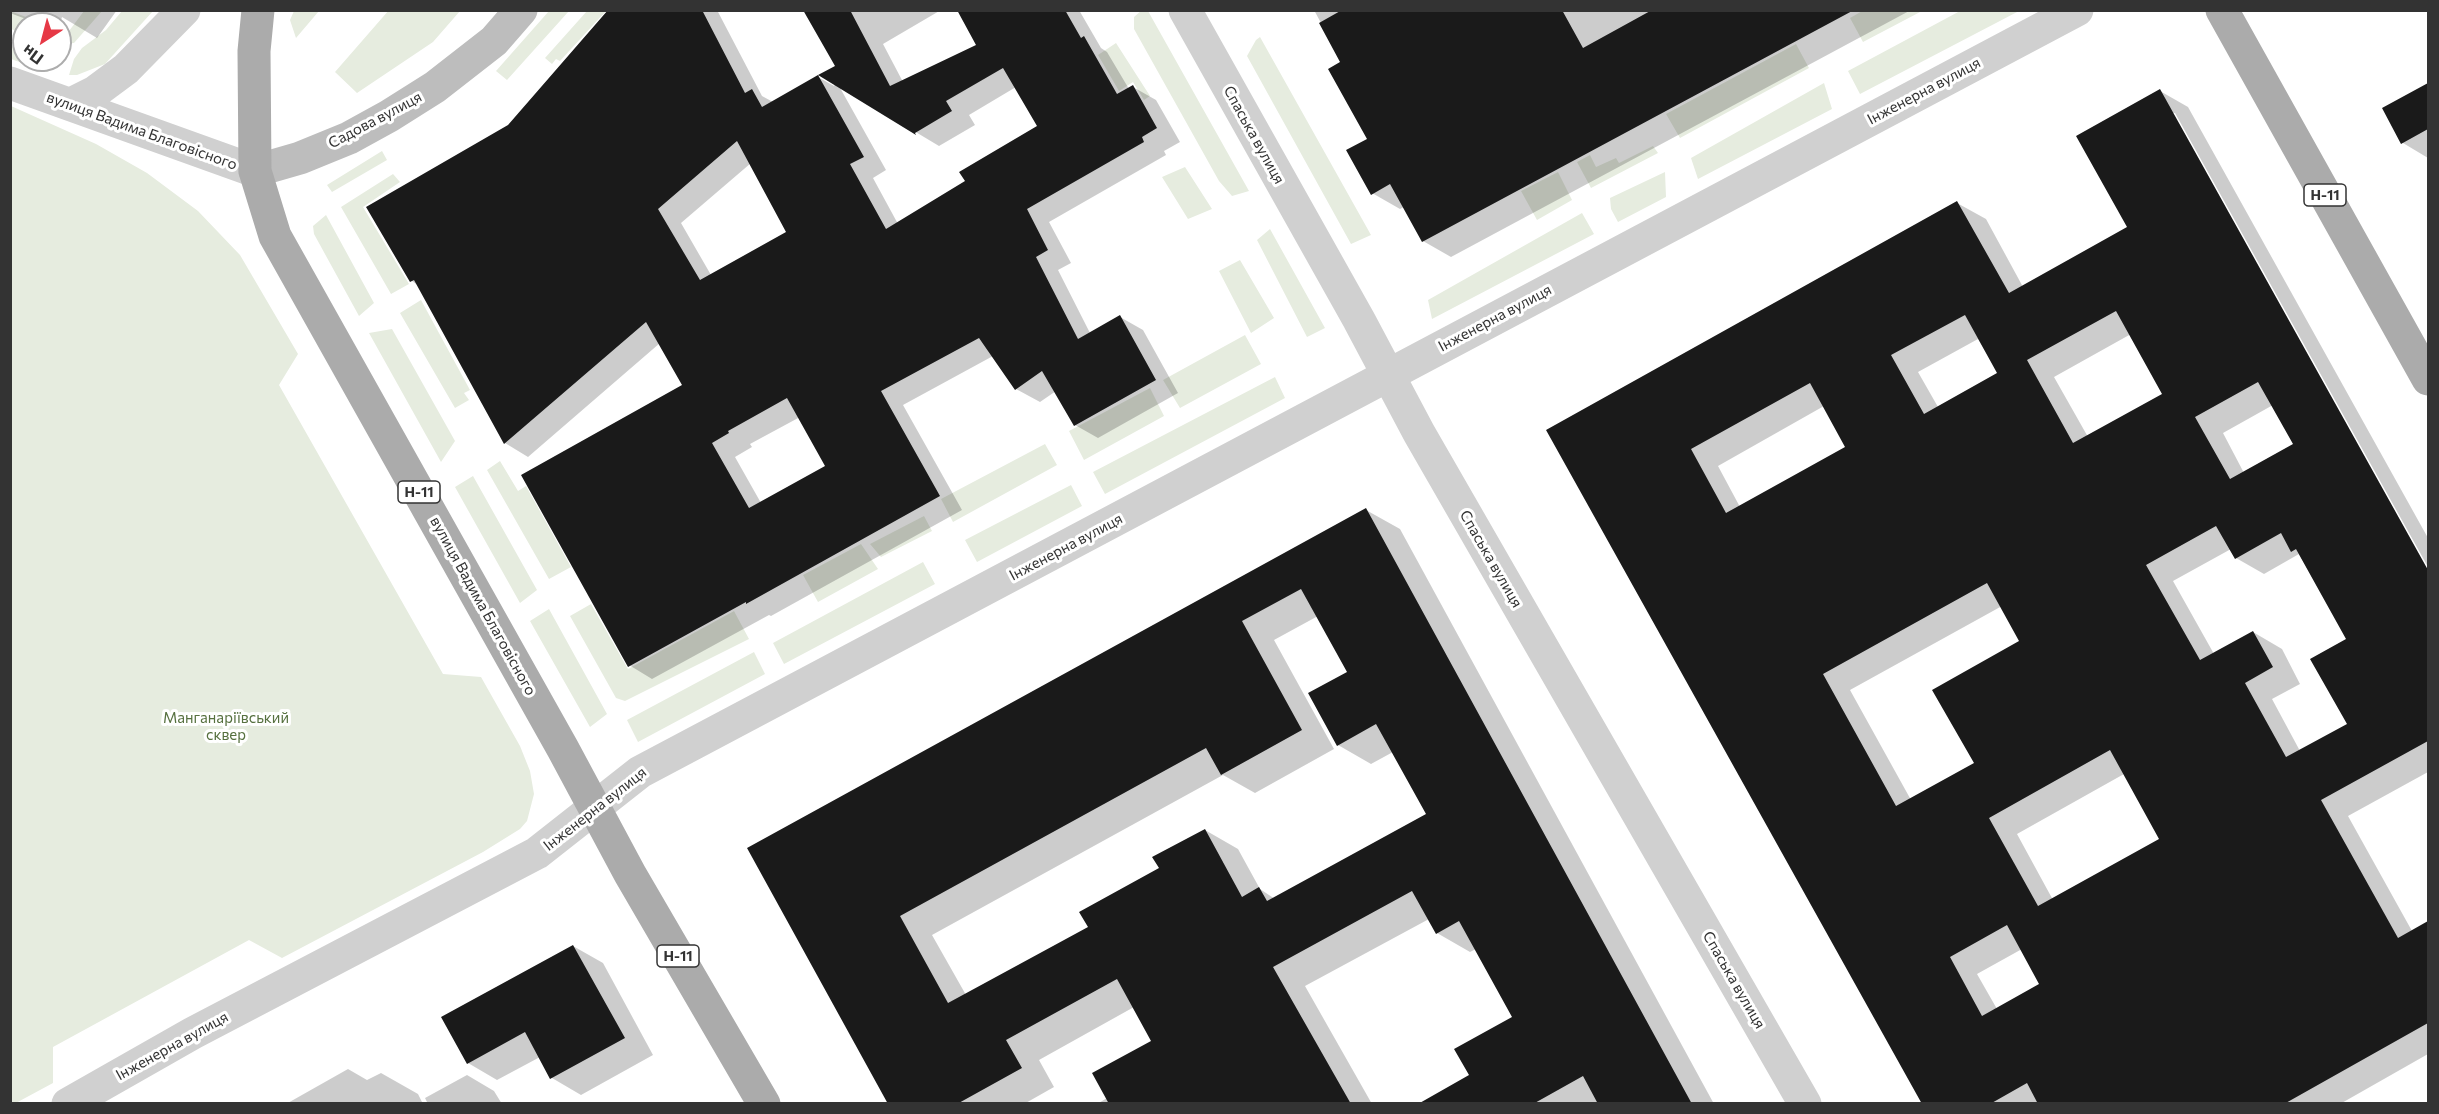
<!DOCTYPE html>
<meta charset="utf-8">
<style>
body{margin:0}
#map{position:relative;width:2439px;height:1114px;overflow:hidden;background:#fff;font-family:Commissioner,sans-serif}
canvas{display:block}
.frame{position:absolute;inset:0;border:12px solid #333;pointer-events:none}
.north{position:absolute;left:12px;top:12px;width:60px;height:60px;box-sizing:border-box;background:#fff;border:2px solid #adadad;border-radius:50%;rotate:216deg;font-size:16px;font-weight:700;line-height:24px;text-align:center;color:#333}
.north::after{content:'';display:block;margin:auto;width:21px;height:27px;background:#e63946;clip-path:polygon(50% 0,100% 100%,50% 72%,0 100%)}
</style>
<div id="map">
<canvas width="2439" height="1114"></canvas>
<div class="frame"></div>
<div class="north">Пн</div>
</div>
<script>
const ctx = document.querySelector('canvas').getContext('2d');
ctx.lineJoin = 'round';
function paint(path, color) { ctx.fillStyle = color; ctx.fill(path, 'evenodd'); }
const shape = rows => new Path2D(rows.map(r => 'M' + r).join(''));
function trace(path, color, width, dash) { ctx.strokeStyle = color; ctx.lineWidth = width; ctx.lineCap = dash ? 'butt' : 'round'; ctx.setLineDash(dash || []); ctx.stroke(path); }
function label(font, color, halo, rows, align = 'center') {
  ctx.font = font + ' Commissioner,sans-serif'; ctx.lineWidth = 6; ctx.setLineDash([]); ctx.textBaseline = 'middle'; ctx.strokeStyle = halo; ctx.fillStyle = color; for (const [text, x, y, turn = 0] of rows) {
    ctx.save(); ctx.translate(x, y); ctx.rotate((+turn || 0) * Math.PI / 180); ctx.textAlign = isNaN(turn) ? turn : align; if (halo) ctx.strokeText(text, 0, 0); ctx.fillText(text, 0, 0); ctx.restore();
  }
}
paint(shape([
 [389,10,460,11,433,42,357,93,335,72],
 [1142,10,1148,11,1249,191,1232,196,1219,181,1134,29,1134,17],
 [1864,10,1922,10,1922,11,1863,42,1850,18],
 [10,11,29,18,48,24,24,24,24,34,11,29],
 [84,11,102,11,74,43,60,44,60,28,69,31],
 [122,11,153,11,105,64,77,75,69,75,74,59,82,48,106,30],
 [294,11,319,11,296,38,290,20],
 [549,11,569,11,507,80,496,71],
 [587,11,606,11,560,61,556,59,552,64,545,58],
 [1960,11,2019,11,1860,94,1848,71],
 [1260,37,1371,235,1351,244,1247,56,1256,40],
 [1116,43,1150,96,1144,100,1133,82,1119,91,1098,55],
 [1796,44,1809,68,1680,138,1666,114],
 [11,46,24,51,24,60,52,62,48,72,11,59],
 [1824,83,1832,109,1698,179,1691,158],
 [11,106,96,144,147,173,198,211,240,255,298,354,279,385,443,674,481,677,520,746,530,771,534,794,527,821,520,829,483,852,282,958,249,940,53,1047,53,1083,14,1104,10,1103],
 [1653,146,1658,153,1591,188,1577,162,1590,155,1596,167,1616,158,1619,163],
 [382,151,387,160,332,192,327,185],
 [1185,167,1212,209,1188,219,1162,177],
 [1558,172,1572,200,1537,220,1521,191],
 [1665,172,1666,197,1618,222,1611,209,1610,198],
 [393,174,400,182,363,207,409,284,391,294,341,207],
 [1582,213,1594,234,1432,319,1428,300],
 [326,215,374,303,359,316,314,234,313,226],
 [1270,229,1325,328,1307,337,1257,240],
 [1240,260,1274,318,1251,333,1219,271],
 [421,300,470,390,464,393,469,400,455,408,400,313],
 [392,329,455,441,441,462,369,333],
 [1245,335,1261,364,1180,408,1163,380],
 [1275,377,1285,398,1105,494,1093,472],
 [1150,388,1164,416,1084,460,1069,431],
 [1045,444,1057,465,953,522,941,499],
 [500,461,518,491,526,486,571,567,549,579,487,470],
 [473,476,537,590,520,603,455,487],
 [1071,485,1082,506,977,562,965,540],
 [924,516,932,531,881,557,870,544],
 [861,544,878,569,818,602,803,575],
 [923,562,935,584,784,664,773,643],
 [591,604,628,669,734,611,749,639,625,701,616,698,570,616],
 [549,609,607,714,590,727,530,621],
 [754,652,765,674,638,742,627,720]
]), '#e6ecdf');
paint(shape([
 [10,10,117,10,97,38,62,17,60,24,39,24,10,13],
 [610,10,717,10,762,96,773,102,818,77,834,86,835,84,837,66,805,10,941,10,883,44,903,82,978,45,959,10,1079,10,1101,48,1107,52,1129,89,1133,87,1156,100,1180,142,1164,151,1166,155,1049,222,1071,263,1058,270,1090,333,1120,317,1143,330,1178,393,1098,438,1075,425,1056,391,1040,402,1016,389,993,356,903,405,962,510,771,616,769,615,652,679,629,665,684,386,660,343,528,457,505,443,419,286,412,281,368,207,509,126],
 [839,86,939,146,975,125,969,115,1016,87,1039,127,967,182,898,224,873,178,886,170],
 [751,163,788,232,711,275,681,223],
 [800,417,827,467,761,503,735,457,752,447,750,444],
 [1314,10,1911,10,1451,257,1423,241,1404,207,1400,209,1372,193,1369,139,1342,62],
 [2428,85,2428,158,2403,143,2385,108],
 [2160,91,2188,107,2428,538,2428,567,2175,113,2171,113,2428,574,2428,772,2348,816,2412,931,2428,922,2428,1054,2340,1104,1924,1104,1548,430,1957,203,1986,219,2023,287,2129,228],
 [2131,334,2165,394,2088,437,2054,377],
 [1978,339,1999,374,1938,407,1918,372],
 [2273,405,2295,444,2244,473,2223,433],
 [1824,406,1847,448,1740,507,1718,466],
 [2231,549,2236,558,2264,574,2299,554,2348,640,2349,724,2300,751,2272,699,2300,684,2282,649,2253,632,2214,654,2173,581],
 [2002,606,2021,642,1976,764,1911,800,1850,690],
 [2124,774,2161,840,2053,900,2017,834],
 [2022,949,2041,984,1997,1009,1977,974],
 [1366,510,1400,529,1714,1104,1421,1104,1471,1076,1514,1017,1476,949,1470,952,1437,933,1429,919,1305,986,1372,1104,1097,1104,1107,1098,1153,1042,1134,1007,1039,1060,1054,1087,1024,1104,890,1104,749,848],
 [1318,616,1349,673,1338,745,1371,764,1393,752,1428,815,1275,899,1260,889,1238,849,1205,830,1090,927,966,995,932,935,1223,775,1255,793,1334,749,1274,640],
 [573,946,603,963,653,1055,581,1095,552,1078,540,1057,497,1080,468,1063],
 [348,1069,367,1080,381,1073,418,1094,423,1104,286,1104],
 [467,1075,494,1091,502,1104,428,1104,425,1098]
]), '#0003');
paint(shape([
 [608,10,702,10,745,93,752,89,762,107,818,75,864,157,850,164,886,229,965,181,959,172,1037,126,1003,68,946,101,952,111,915,133,916,135,818,75,835,66,803,10,850,10,890,86,976,45,957,10,1065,10,1081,38,1084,36,1117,94,1133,85,1157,128,1142,137,1144,142,1027,209,1048,250,1036,257,1078,339,1120,315,1156,380,1074,426,1042,371,1015,390,979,338,881,391,940,496,746,604,746,602,628,667,521,475,682,385,646,322,504,444,414,280,410,282,366,207,508,125],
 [737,141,786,232,700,280,658,209],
 [787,398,825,466,749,508,712,443,729,433,728,431],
 [1342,10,1562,10,1583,48,1652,10,1854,10,1422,242,1390,184,1371,195,1346,150,1367,139,1328,69,1340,62,1319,23],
 [2428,83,2428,129,2401,144,2382,108],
 [2160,89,2428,570,2428,741,2321,800,2398,938,2428,921,2428,1023,2284,1104,2038,1104,2027,1083,1990,1104,1922,1104,1546,430,1957,201,2009,293,2127,227,2076,136],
 [2116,311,2162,394,2073,443,2027,360],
 [1965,315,1997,373,1924,414,1891,355],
 [2258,382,2293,444,2230,479,2195,417],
 [1810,383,1845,447,1726,513,1691,449],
 [2216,526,2235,559,2281,533,2291,552,2296,549,2346,639,2310,659,2347,724,2286,757,2245,683,2273,667,2253,631,2200,660,2146,565],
 [1987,583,2019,641,1932,690,1974,763,1896,806,1823,674],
 [2110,750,2159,839,2038,906,1989,818],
 [2007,925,2039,984,1982,1016,1950,957],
 [1366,508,1692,1104,1598,1104,1583,1076,1533,1104,1418,1104,1469,1075,1454,1049,1512,1017,1459,921,1436,934,1412,891,1273,967,1351,1104,1109,1104,1092,1073,1151,1041,1117,979,1006,1040,1022,1068,957,1104,888,1104,747,848],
 [1301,589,1347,672,1308,693,1337,746,1376,724,1426,814,1267,901,1259,887,1242,897,1205,829,1152,857,1159,868,1079,912,1088,927,948,1003,900,916,1206,748,1221,775,1302,730,1242,621],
 [573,945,625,1038,550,1079,525,1032,467,1064,441,1017]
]), '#1a1a1a');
trace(shape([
 [1185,10,1359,320,1419,433,1805,1104],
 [10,83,255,171],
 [71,104,95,92,126,69,184,10],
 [68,1104,193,1033,537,853,640,772,2077,10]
]), '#d0d0d0', 33);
trace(shape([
 [255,171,300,158,349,138,389,116,435,87,494,41,521,10]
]), '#bdbdbd', 33);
trace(shape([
 [258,10,254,51,255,171,275,236,563,749,630,874,764,1104],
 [2222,10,2428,379]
]), '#ababab', 33);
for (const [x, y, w] of [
 [2325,195,42],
 [419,492,42],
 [678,956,42]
]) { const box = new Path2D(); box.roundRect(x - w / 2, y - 11, w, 22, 4.5); ctx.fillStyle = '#fff'; ctx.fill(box); trace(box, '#333', 1.5); }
label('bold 14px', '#333', null, [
 ["Н-11",2325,195],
 ["Н-11",419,492],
 ["Н-11",678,956]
]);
label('15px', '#333', '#fff', [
 ["Інженерна вулиця",1924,91,-28],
 ["Садова вулиця",375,120,-28],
 ["вулиця Вадима Благовісного",142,131,20],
 ["Спаська вулиця",1254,135,61],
 ["Інженерна вулиця",1495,318,-28],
 ["Інженерна вулиця",1066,547,-28],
 ["Спаська вулиця",1491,559,60],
 ["вулиця Вадима Благовісного",483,606,61],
 ["Інженерна вулиця",595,809,-38],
 ["Спаська вулиця",1734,980,60],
 ["Інженерна вулиця",172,1046,-29]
]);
label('15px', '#56703f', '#fff', [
 ["Манганаріївський",226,718],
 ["сквер",226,735]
]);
</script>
